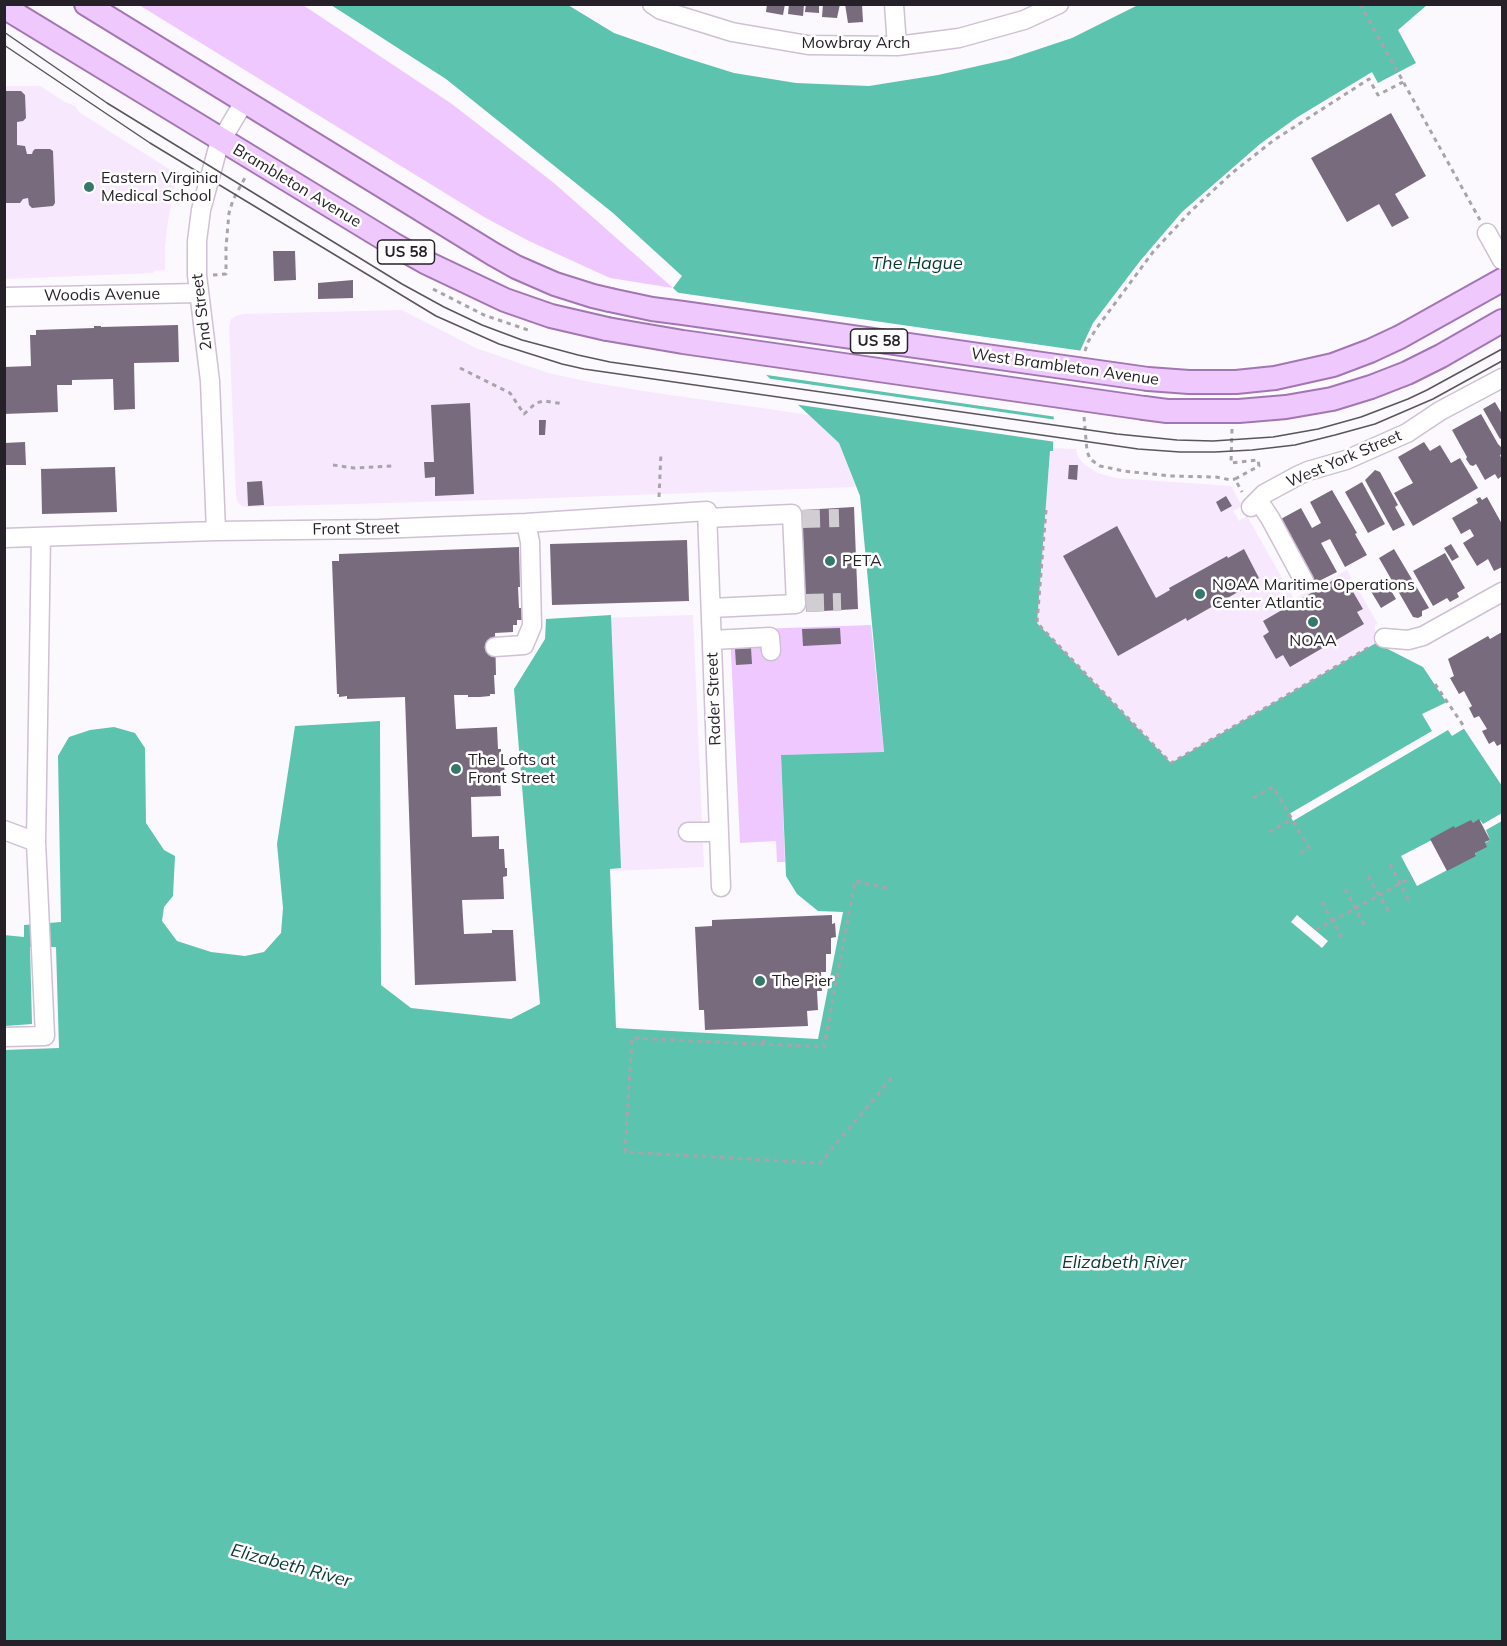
<!DOCTYPE html>
<style>
body{margin:0}
#map{position:relative;width:1507px;height:1646px;overflow:hidden;background:#fbf9fd;font-family:Mulish,sans-serif}
canvas{display:block}
.frame{position:absolute;inset:0;border:6px solid #262128;pointer-events:none}
</style>
<div id="map">
<canvas width="1507" height="1646"></canvas>
<div class="frame"></div>
</div>
<script>
const ctx = document.querySelector('canvas').getContext('2d');
ctx.lineJoin = 'round';
function paint(path, color) { ctx.fillStyle = color; ctx.fill(path, 'evenodd'); }
const shape = rows => new Path2D(rows.map(r => 'M' + r).join(''));
function trace(path, color, width, dash) { ctx.strokeStyle = color; ctx.lineWidth = width; ctx.lineCap = dash ? 'butt' : 'round'; ctx.setLineDash(dash || []); ctx.stroke(path); }
function label(font, color, halo, rows, align = 'center') {
  ctx.font = font + ' Mulish,sans-serif'; ctx.lineWidth = 5; ctx.setLineDash([]); ctx.textBaseline = 'middle'; ctx.strokeStyle = halo; ctx.fillStyle = color; for (const [text, x, y, turn = 0] of rows) {
    ctx.save(); ctx.translate(x, y); ctx.rotate((+turn || 0) * Math.PI / 180); ctx.textAlign = isNaN(turn) ? turn : align; if (halo) ctx.strokeText(text, 0, 0); ctx.fillText(text, 0, 0); ctx.restore();
  }
}
paint(shape([
 [4,86,40,86,65,102,75,106,79,112,177,174,168,221,165,247,165,270,154,271,153,273,5,279],
 [402,310,476,348,548,373,595,383,643,391,810,415,839,443,856,487,524,499,247,507,241,506,237,501,236,495,229,327,231,319,236,316,243,314],
 [1053,448,1076,449,1078,457,1085,465,1098,473,1116,478,1231,486,1242,506,1233,511,1236,515,1239,521,1247,516,1294,599,1347,570,1378,624,1375,625,1375,633,1373,639,1375,644,1171,763,1037,623,1050,450],
 [693,615,704,867,610,871,599,618]
]), '#f7e8fd');
paint(shape([
 [139,5,303,5,452,104,554,183,673,288,610,278,529,241,484,217],
 [871,625,884,753,781,755,785,862,777,862,776,841,740,843,730,630]
]), '#efc8ff');
paint(shape([
 [331,5,568,5,614,33,683,57,734,73,796,83,869,86,938,75,1009,59,1072,38,1138,5,1427,5,1398,30,1416,63,1378,83,1372,72,1296,118,1260,144,1182,212,1140,261,1093,323,1054,407,1053,451,1050,451,1037,623,1171,763,1376,643,1423,667,1502,786,1502,1641,5,1641,4,935,24,937,24,925,61,922,58,756,69,737,90,730,114,727,135,733,145,748,146,823,164,850,175,856,173,896,164,907,162,921,177,941,211,952,245,956,264,952,281,933,283,908,277,844,295,726,380,721,381,985,411,1008,511,1019,540,1004,514,689,545,639,546,619,611,615,621,868,610,869,616,1028,818,1039,843,912,818,911,797,894,786,876,781,755,884,752,860,496,839,443,673,288,682,276,613,213,446,79]
]), '#5cc3ae');
paint(shape([
 [673,292,1083,351,1057,408,1057,417,760,374],
 [765,378,1057,420,1056,442,793,404],
 [1447,702,1465,728,1452,736,1448,730,1293,821,1289,814,1432,731,1422,714],
 [1502,813,1502,821,1486,830,1490,840,1485,843,1475,853,1476,855,1417,886,1401,856,1455,828,1457,831,1480,820,1483,824],
 [1297,915,1328,941,1322,948,1291,922],
 [30,947,56,947,59,1048,4,1050,5,1026,32,1024]
]), '#fbf9fd');
paint(shape([
 [767,4,785,4,783,15,766,12],
 [789,4,804,4,803,16,788,14],
 [806,4,819,4,819,13,805,12],
 [823,4,840,4,837,18,822,17],
 [845,4,862,4,863,22,848,23],
 [4,91,21,91,25,95,26,118,23,121,17,122,17,145,25,146,27,154,32,154,33,151,35,149,50,149,53,151,55,203,53,206,32,208,29,205,28,198,23,199,20,203,4,203],
 [1391,113,1426,176,1395,194,1409,218,1392,227,1379,204,1347,222,1311,158],
 [273,251,295,251,296,280,274,281],
 [353,280,353,298,318,299,318,283],
 [178,325,179,362,134,363,135,409,114,410,113,379,72,380,72,385,57,385,58,412,4,414,4,367,31,366,30,335,36,335,36,330,94,328,94,326,101,326,101,327],
 [1495,402,1502,414,1502,438,1500,439,1483,409],
 [470,403,474,494,435,496,435,477,425,478,424,462,434,462,431,405],
 [1481,414,1498,444,1502,448,1502,454,1500,455,1502,460,1502,476,1498,479,1495,474,1485,480,1476,464,1473,466,1470,465,1466,459,1467,457,1452,430],
 [539,420,546,420,545,435,539,435],
 [25,442,26,465,4,465,4,443],
 [1424,442,1430,451,1440,445,1451,463,1460,458,1478,488,1413,526,1394,493,1413,483,1398,457],
 [1069,465,1078,465,1077,480,1068,479],
 [115,467,117,512,42,514,41,469],
 [1375,470,1380,472,1398,505,1395,507,1405,525,1393,531,1365,480],
 [262,481,264,505,248,506,247,482],
 [1362,482,1385,524,1368,533,1345,492],
 [1332,490,1357,533,1355,534,1367,555,1345,567,1330,539,1321,543,1337,572,1315,583,1279,520,1301,508,1312,528,1321,523,1310,502],
 [1226,496,1232,506,1221,512,1216,502],
 [1480,497,1482,500,1487,497,1502,524,1502,567,1494,571,1488,559,1477,566,1463,543,1474,536,1470,529,1461,534,1452,518,1478,503,1476,499],
 [854,507,858,609,806,612,802,510],
 [1117,526,1156,598,1170,590,1169,588,1227,556,1228,558,1244,549,1259,578,1244,586,1245,588,1187,621,1186,618,1118,656,1063,556],
 [687,540,689,601,552,605,550,544],
 [1451,544,1459,557,1452,561,1444,548],
 [519,547,520,587,518,587,519,608,521,608,522,620,517,620,517,625,513,625,513,632,495,633,496,675,494,675,495,694,490,694,490,696,480,697,468,697,468,695,454,695,456,729,497,727,498,749,501,749,501,762,504,762,505,777,500,777,501,796,471,797,472,837,499,836,499,849,504,849,505,868,507,868,507,876,503,877,504,899,462,900,464,934,492,933,492,930,513,930,516,981,415,985,405,697,347,699,347,696,339,697,339,694,337,694,332,561,339,561,339,554],
 [1394,549,1429,608,1422,611,1422,616,1418,618,1413,617,1379,558],
 [1445,553,1465,588,1457,593,1459,597,1450,602,1447,598,1433,606,1413,571],
 [1337,578,1343,589,1349,585,1363,609,1357,612,1364,624,1290,667,1283,655,1276,659,1263,636,1269,632,1263,621],
 [1384,579,1396,599,1381,608,1369,588],
 [840,628,841,644,803,646,802,629],
 [1502,632,1502,747,1501,744,1497,746,1494,741,1489,744,1482,731,1487,729,1479,716,1474,718,1469,708,1472,706,1464,691,1459,694,1450,678,1454,676,1448,659,1488,636,1490,639],
 [751,648,752,664,736,665,735,649],
 [1479,819,1490,840,1485,842,1487,847,1475,853,1476,856,1447,871,1430,839,1454,826,1455,828,1471,820,1473,823],
 [832,915,832,924,835,923,836,937,831,938,831,954,826,954,826,972,821,972,822,991,817,991,818,1010,807,1011,808,1026,705,1030,704,1010,699,1010,695,927,712,926,712,920]
]), '#786b7d');
trace(shape([
 [802,519,839,518],
 [806,603,841,602]
]), '#d0ced2', 18, [18, 9]);
const minor = shape([
 [652,4,661,10,732,32,808,45,897,46,959,38,1024,20,1059,4],
 [894,4,897,46],
 [1487,233,1502,260],
 [4,297,199,293],
 [1258,500,1270,518,1304,581],
 [1251,507,1264,494,1299,475,1308,471,1346,460,1407,433,1440,411,1502,378],
 [707,518,792,514,796,604,711,608],
 [216,531,210,381,197,275,197,241,201,210,219,144,244,102],
 [4,538,216,531,379,529,526,523,707,511,721,887],
 [1384,638,1408,640,1423,636,1502,592],
 [712,640,770,637,771,651],
 [495,647,524,645,532,626,530,542,526,523],
 [4,830,36,842],
 [688,832,719,832],
 [4,1037,45,1036,36,842,41,537]
]);
const major = shape([
 [86,4,493,254,516,267,555,284,593,296,610,300],
 [4,7,393,244,425,262,505,300,551,316,607,329],
 [1148,379,1189,382,1236,382,1275,378,1333,365,1370,351,1400,337,1502,280],
 [1144,408,1167,411,1239,411,1286,407,1332,399,1371,387,1407,373,1441,356,1502,321]
]);
trace(minor, '#cfc0d4', 21);
trace(major, '#a276b3', 26);
trace(shape([
 [1360,4,1480,220],
 [213,275,226,274,226,247,229,213,233,200,241,185,246,176,247,177],
 [433,289,484,315,528,330],
 [1085,351,1088,342,1096,329,1153,252,1191,211,1232,173,1274,140,1369,79,1378,95,1403,82],
 [460,368,510,393,524,414,536,403,544,401,564,404],
 [1084,417,1087,451,1090,459,1100,466,1124,471,1170,476,1216,477,1231,480,1235,479],
 [1232,429,1231,463,1258,460,1259,466,1235,479,1242,492],
 [333,465,354,468,393,466],
 [659,497,661,452],
 [1046,510,1037,623,1171,763,1371,646],
 [1435,684,1465,728],
 [1253,798,1273,787,1309,848,1299,854],
 [1269,832,1292,819],
 [1390,864,1409,901],
 [1368,876,1389,912],
 [887,888,855,881,824,1047,632,1038,625,1152,820,1163,894,1075],
 [1345,889,1365,926],
 [1322,902,1343,940],
 [1316,930,1412,877],
 [763,1044,764,1036]
]), '#a8a5aa', 3, [4.5, 4.5]);
trace(minor, '#fff', 18);
trace(major, '#efc8fe', 22);
trace(shape([
 [4,32,107,103,402,284,444,307,482,325,522,340,578,355,610,362,1117,434,1177,440,1213,441,1273,437,1318,429,1361,417,1408,399,1427,390,1502,349],
 [4,45,150,143,436,316,499,344,562,364,584,369,1138,449,1180,452,1215,452,1252,450,1295,445,1335,435,1375,424,1433,399,1502,361]
]), '#59555b', 1.5);
const majorBridge = shape([
 [610,300,652,309,683,313,1148,379],
 [607,329,683,342,1144,408]
]);
trace(majorBridge, '#a276b3', 26, []);
trace(majorBridge, '#efc8fe', 22);
for (const [x, y, r, color] of [
 [89,187,6,"#36796c"],
 [830,561,6,"#36796c"],
 [1200,594,6,"#36796c"],
 [1313,622,6,"#36796c"],
 [456,769,6,"#36796c"],
 [760,981,6,"#36796c"]
]) { const dot = new Path2D(); dot.arc(x, y, r, 0, 2 * Math.PI); ctx.fillStyle = color; ctx.fill(dot); trace(dot, '#fff', 2); }
for (const [x, y, w] of [
 [406,252,57],
 [879,341,57]
]) { const box = new Path2D(); box.roundRect(x - w / 2, y - 12, w, 24, 4.5); ctx.fillStyle = '#fff'; ctx.fill(box); trace(box, '#262128', 1.5); }
label('bold 15px', '#262128', null, [
 ["US 58",406,252],
 ["US 58",879,341]
]);
label('16px', '#262128', '#fff', [
 ["Mowbray Arch",856,43],
 ["Brambleton Avenue",297,186,31],
 ["Woodis Avenue",102,295,-1],
 ["2nd Street",202,312,-97],
 ["West Brambleton Avenue",1065,367,8],
 ["West York Street",1344,459,-23],
 ["Front Street",356,529,-1],
 ["Rader Street",714,699,-92]
]);
label('16px', '#262128', '#fff', [
 ["Eastern Virginia",101,178],
 ["Medical School",101,196],
 ["PETA",842,561],
 ["NOAA Maritime Operations",1212,585],
 ["Center Atlantic",1212,603],
 ["NOAA",1313,641,"center"],
 ["The Lofts at",468,760],
 ["Front Street",468,778],
 ["The Pier",772,981]
], 'left');
label('italic 18px', '#093a32', '#fff', [
 ["The Hague",917,264],
 ["Elizabeth River",1124,1263],
 ["Elizabeth River",291,1566,15]
]);
</script>
